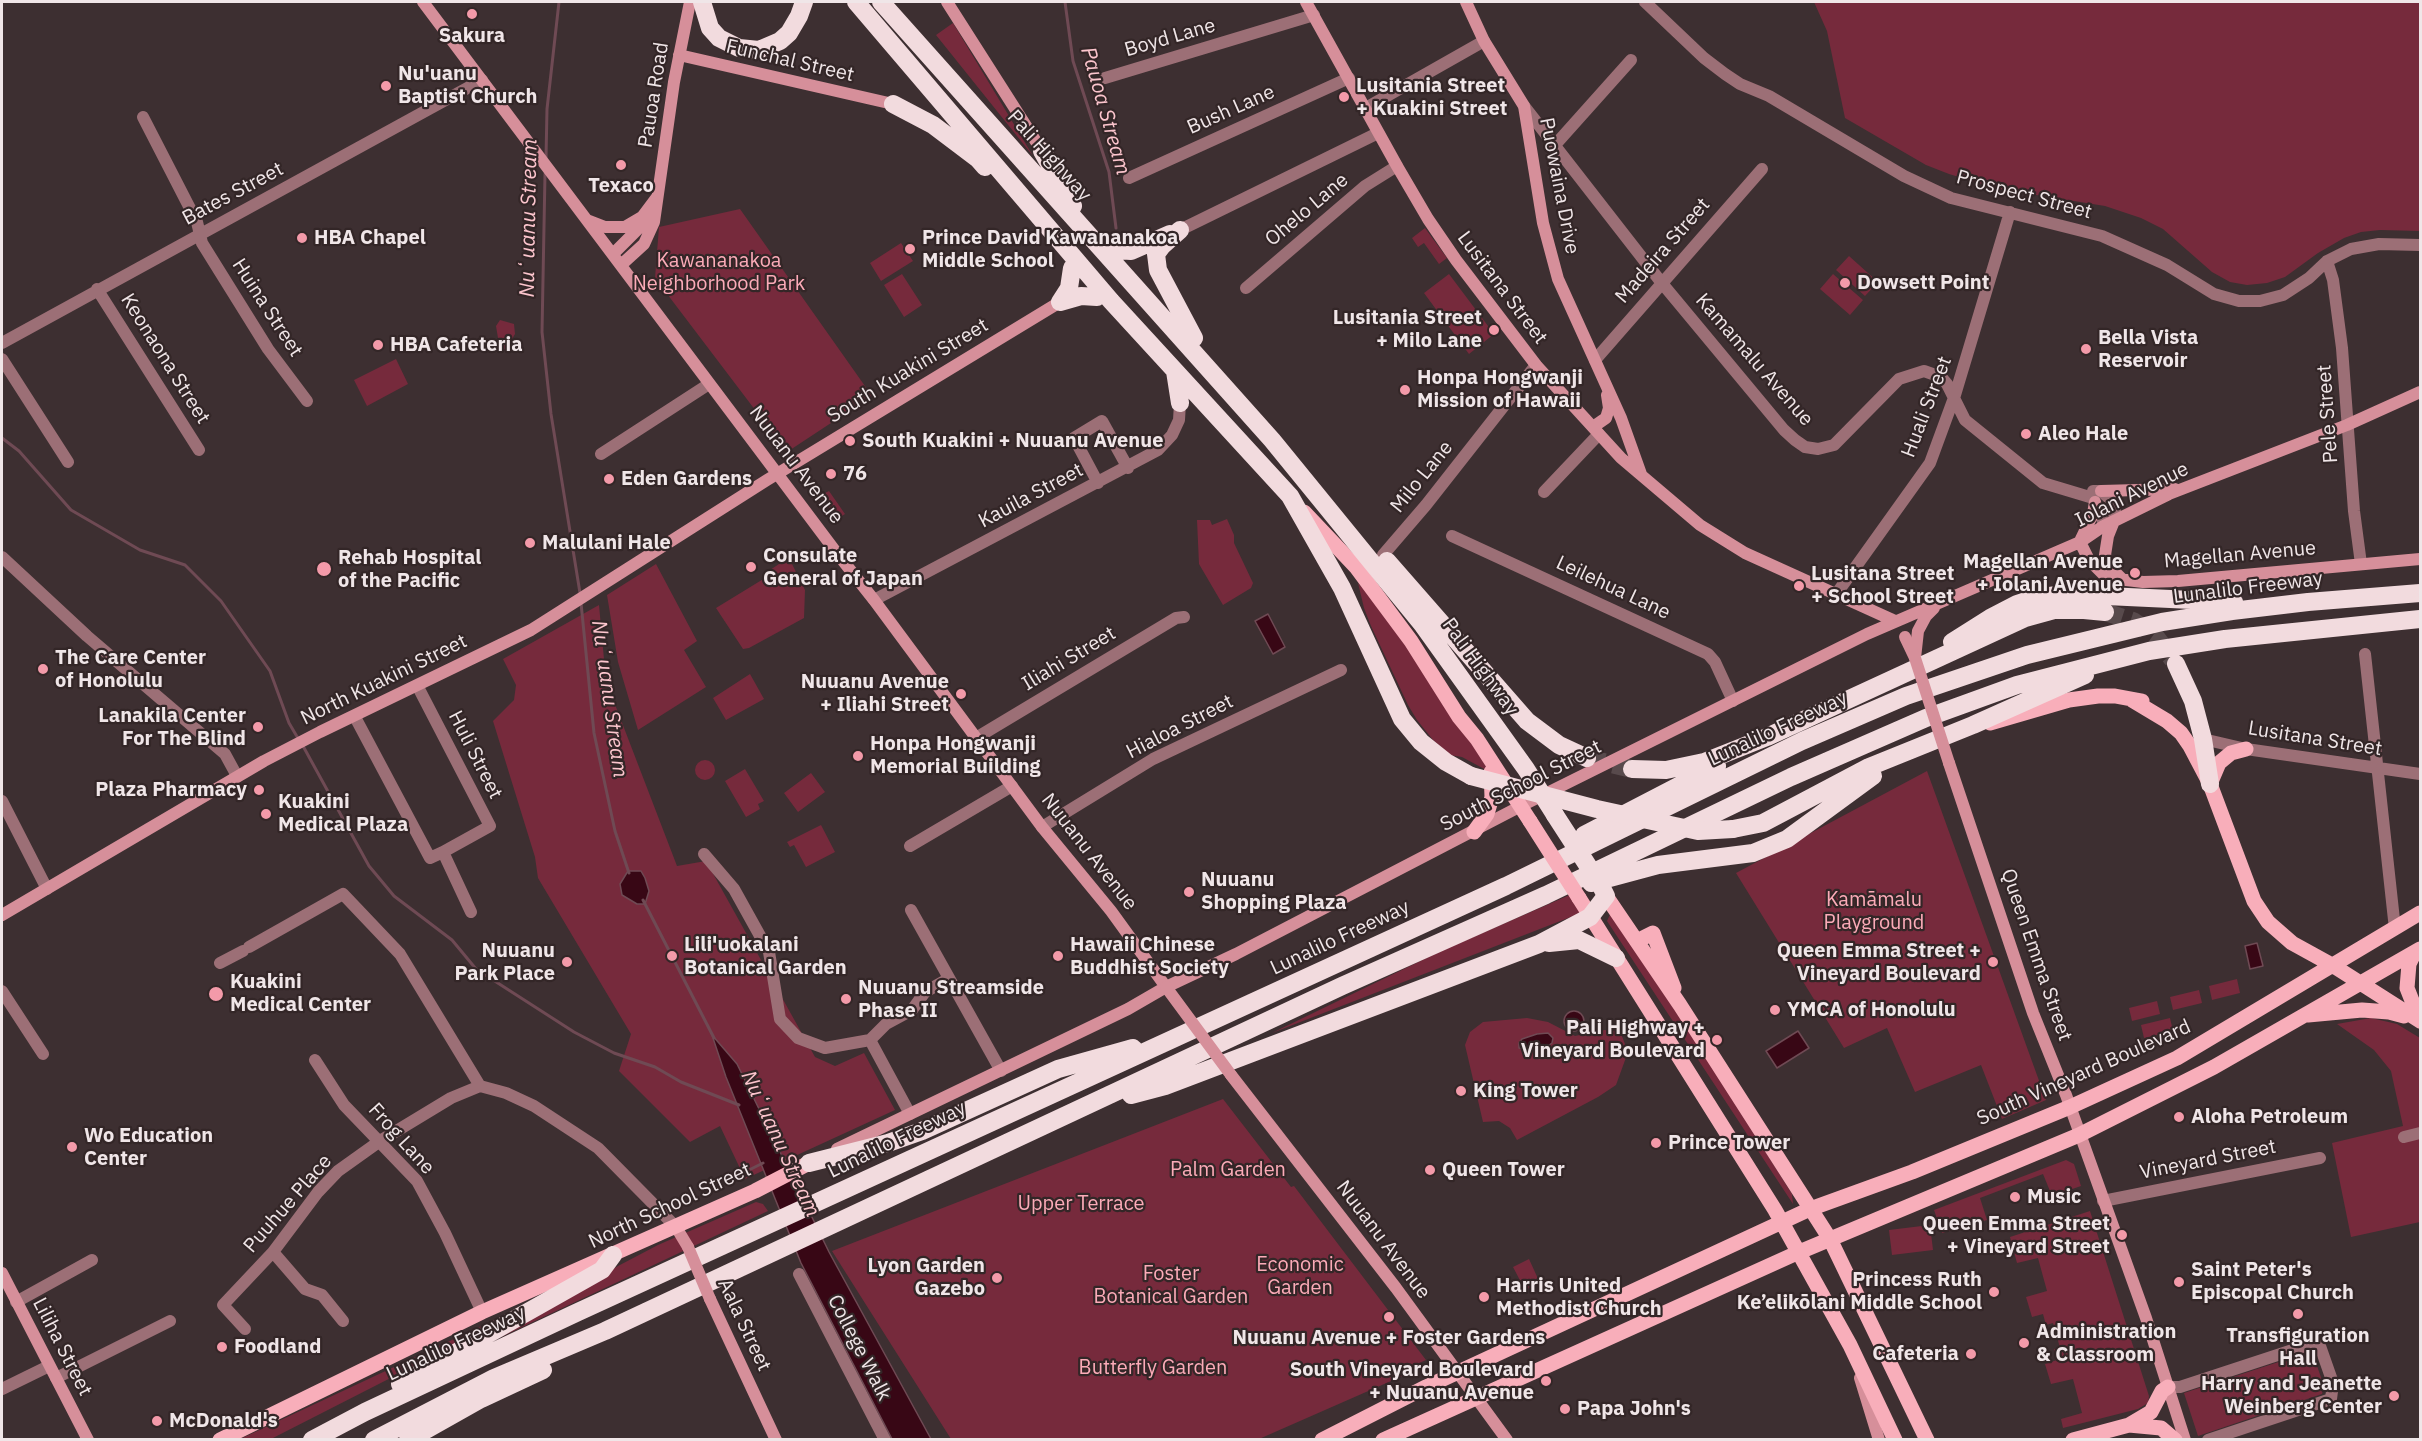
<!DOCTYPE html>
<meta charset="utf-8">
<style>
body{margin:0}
#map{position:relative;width:2422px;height:1441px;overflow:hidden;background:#3d2f31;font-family:"IBM Plex Sans",sans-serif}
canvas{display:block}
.frame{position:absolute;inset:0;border:3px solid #f0e6e8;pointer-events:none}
</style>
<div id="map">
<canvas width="2422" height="1441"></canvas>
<div class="frame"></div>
</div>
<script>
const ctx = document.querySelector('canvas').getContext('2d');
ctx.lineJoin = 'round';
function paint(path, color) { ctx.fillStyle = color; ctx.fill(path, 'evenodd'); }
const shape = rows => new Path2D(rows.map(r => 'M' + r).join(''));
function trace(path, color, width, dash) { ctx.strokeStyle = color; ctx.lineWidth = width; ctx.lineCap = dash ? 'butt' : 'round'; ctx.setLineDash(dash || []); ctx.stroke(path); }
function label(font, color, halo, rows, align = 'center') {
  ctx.font = font + ' "IBM Plex Sans",sans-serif'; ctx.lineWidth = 4.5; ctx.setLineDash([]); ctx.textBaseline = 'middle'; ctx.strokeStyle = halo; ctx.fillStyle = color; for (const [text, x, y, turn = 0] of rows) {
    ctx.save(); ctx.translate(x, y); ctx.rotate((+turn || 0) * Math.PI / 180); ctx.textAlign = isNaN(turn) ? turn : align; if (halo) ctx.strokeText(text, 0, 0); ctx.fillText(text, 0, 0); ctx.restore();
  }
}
paint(shape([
 [1814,2,2420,2,2420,231,2380,230,2361,232,2344,238,2318,253,2285,277,2267,283,2247,285,2230,282,2212,272,2163,229,2141,218,2105,206,1999,189,1949,174,1926,165,1845,118,1827,31],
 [953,23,1033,156,936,35],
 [740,209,872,396,787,452,655,278,659,227],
 [1425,228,1447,258,1439,264,1424,243,1418,247,1412,238],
 [901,243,913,261,881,281,870,263],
 [1849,256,1878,282,1865,296,1836,270],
 [902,274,922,305,904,317,884,285],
 [1449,274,1494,334,1469,354,1424,293],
 [1833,274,1863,300,1850,315,1820,289],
 [500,320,514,324,515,334,506,349,500,350,496,326],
 [396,359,408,384,367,406,354,380],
 [829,491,845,514,837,519,819,496],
 [1227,519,1234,535,1234,543,1253,583,1251,588,1223,605,1199,564,1197,520,1210,520,1212,525],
 [791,556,792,564,805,590,804,618,749,648,743,649,716,608,765,578,764,574],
 [656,564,697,641,684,650,706,687,638,730,618,662,607,595],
 [1358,583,1376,602,1483,760,1488,771,1462,757,1450,755,1433,740,1417,720,1408,705,1371,626,1364,608],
 [599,605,606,681,677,866,706,861,815,1057,835,1066,864,1053,895,1110,745,1179,720,1126,690,1142,619,1071,631,1034,538,878,535,857,493,721,514,700,516,685,503,659],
 [750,674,764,699,726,720,713,698],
 '695 770a10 10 0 1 1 20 0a10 10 0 1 1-20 0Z',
 [745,769,764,801,758,804,760,809,746,817,725,781],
 [1927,771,2046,1100,2002,1119,1981,1065,1915,1092,1887,1028,1844,1048,1736,873],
 [811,773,825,792,798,812,784,793],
 [821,825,835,852,806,867,794,845,790,847,787,842],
 [1572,894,1581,913,1272,1033,1443,950],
 [1613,908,1792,1194,1793,1204,1607,921],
 [2237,979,2240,993,2212,1000,2209,986],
 [2199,990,2202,1003,2173,1010,2170,997],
 [2157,1001,2160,1014,2132,1021,2129,1008],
 [1527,1018,1548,1022,1575,1036,1604,1030,1620,1031,1628,1052,1616,1085,1598,1097,1517,1140,1510,1128,1499,1121,1483,1122,1465,1045,1470,1032,1483,1022],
 [2170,1018,2173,1031,2144,1038,2141,1025],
 [2371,1018,2397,1024,2420,1038,2420,1222,2351,1237,2332,1143,2403,1126,2391,1071,2374,1050,2337,1024],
 [1223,1099,1291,1187,1294,1186,1426,1360,1415,1365,1407,1374,1259,1439,951,1439,832,1251],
 [2066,1160,2074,1164,2081,1186,2052,1196,2043,1174,1980,1198,1987,1220,1942,1233,1934,1210],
 [756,1202,763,1204,768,1211,482,1346,618,1266,658,1245],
 [2090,1211,2149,1396,2148,1403,2138,1409,2063,1428,2061,1419,2082,1413,2073,1379,2051,1384,2045,1364,2057,1360,2054,1349,2060,1348,2057,1337,2053,1323,2046,1325,2043,1314,2032,1317,2026,1297,2047,1291,2038,1258,2017,1263,2010,1237],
 [1930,1225,1933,1250,1892,1255,1889,1230],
 [1529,1259,1540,1283,1525,1290,1513,1267],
 [516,1310,518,1313,271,1439,238,1440],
 [2306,1353,2312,1356,2316,1363,2324,1386,2322,1394,2198,1436,2184,1393]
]), '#762a3c');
const water = shape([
 [1268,614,1285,647,1273,654,1255,621,1268,614],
 [628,871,641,871,645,878,649,891,645,904,637,904,622,895,620,884,628,871],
 [2257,943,2263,966,2250,969,2245,946,2257,943],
 '1564 1021a10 10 0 1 1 20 0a10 10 0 1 1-20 0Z',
 [1798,1031,1809,1048,1777,1068,1766,1051,1798,1031],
 [1548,1033,1553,1038,1552,1043,1545,1048,1534,1051,1519,1048,1519,1043,1522,1039,1537,1034,1548,1033],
 [712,1035,737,1064,829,1252,931,1439,892,1439,801,1263,726,1077,712,1035]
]);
paint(water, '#380715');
trace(water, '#6f4a54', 1.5);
trace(shape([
 [1065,2,1073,61,1109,172,1116,228],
 [546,158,547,109,559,2],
 [545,174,542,332,551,414,580,593],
 [2,438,19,451,71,510,140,550,185,565,221,601,270,671,289,723,299,740],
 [581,603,594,733,615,831,629,873],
 [303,746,369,866,394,896,452,940,476,969,574,1032,614,1053,655,1067,681,1082,739,1105],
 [643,900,714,1038],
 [751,1169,763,1163]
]), '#6f4a54', 3);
trace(shape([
 [2105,612,2133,621,2156,637,2173,660],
 [1587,758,1632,769]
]), '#584a4c', 18, [18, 9]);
trace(shape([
 [1645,2,1704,58,1725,74,1740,84,1769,96,1904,176,1951,198,2102,236,2167,265,2214,294,2239,301,2260,301,2283,295,2309,278,2327,261,2351,249,2379,244,2420,245],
 [1105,78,1314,15],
 [1524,106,1661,282,1784,430,1795,440,1805,447,1818,449,1834,445,1899,379,1924,371,1941,377,1947,384,1965,420,2043,483,2093,498,2105,526],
 [1364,109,1484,41],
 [143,117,197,222,202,243,268,349,307,401],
 [1555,145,1631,60],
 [1129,178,1349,78],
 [1180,230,1378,133],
 [2327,261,2333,280,2342,348,2354,511,2361,564],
 [1246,288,1365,186,1397,166],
 [97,289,199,450],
 [2,343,482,80],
 [2,359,68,462],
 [1595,360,1762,169],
 [601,454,709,384],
 [1098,483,1074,438,1102,421,1128,468],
 [2093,491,2101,491,2110,499,2115,510,2114,521],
 [1544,492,1599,434],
 [1452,536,1708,654,1715,662,1733,701],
 [1383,555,1426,505,1536,365],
 [2,557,87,636,225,754,237,776],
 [1837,593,1930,463,1955,395,2010,212],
 [874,600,1158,450,1172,435,1179,420,1180,403],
 [2365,654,2395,929],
 [355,717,430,858,443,852,490,826,418,687],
 [976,738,1176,618,1184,617],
 [2203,739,2246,749,2420,774],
 [2,801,47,889],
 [1042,827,1153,759,1341,670],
 [910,846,1012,786],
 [443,852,471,912],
 [704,854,734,889,769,952,780,1019,798,1038,825,1048,870,1040,910,1114],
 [911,910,1001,1071],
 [249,947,343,894,400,954,480,1086,506,1093,534,1106,598,1148,676,1227],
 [220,963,243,951],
 [2,991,43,1054],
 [870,1040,886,1024,912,1010,925,992,948,979],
 [315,1060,344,1105,417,1181,445,1233,482,1312],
 [2404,1137,2420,1133],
 [2103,1201,2320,1158],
 [273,1252,305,1289,322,1295,343,1321],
 [799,1274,885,1440],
 [16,1302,92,1260],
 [245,1329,223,1305,273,1252,318,1192,338,1171,380,1141,451,1098,480,1086],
 [56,1378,170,1321],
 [2168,1387,2180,1387,2314,1343,2320,1346,2333,1383,2331,1399,2208,1440],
 [2,1389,49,1366]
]), '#9c6f76', 12);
trace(shape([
 [423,2,836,552,874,600,1042,827,1111,911,1166,987],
 [947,2,1042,151],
 [1306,2,1397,166,1428,219,1456,260,1536,365,1621,458,1700,525,1745,553,1895,621],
 [1466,2,1484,41,1524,106,1543,223,1558,279,1621,418,1641,474],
 [679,55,893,104],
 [587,220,605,227,625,227,642,217,657,197],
 [613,254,648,219],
 [621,265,644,244,654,222,674,82,690,2],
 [1593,427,1606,418,1609,408,1607,395],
 [2101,491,2175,489],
 [2114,521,2108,536,2105,555,2109,566,2123,580],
 [2080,541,2093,514,2095,502],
 [2080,542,2089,560,2103,574,2110,578,2143,582,2178,581,2420,559],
 [1915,658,1918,631,1926,616,1934,608],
 [1949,763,2033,1013,2066,1095,2146,1318,2185,1440],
 [2,915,264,761,320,732,531,630,767,480,1060,302],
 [1231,1075,1396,1288,1507,1440],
 [837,1149,1128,1009,1166,987,1236,954,1521,806,1867,634,2080,542,2102,527,2169,494,2347,425,2420,392],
 [676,1227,688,1247],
 [2,1273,88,1440],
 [710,1299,776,1440],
 [1860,1378,1879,1440]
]), '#d68f9a', 12);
trace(shape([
 [1304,512,1356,567,1411,641,1459,717,1477,739,1530,821],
 [2132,700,2167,721,2181,733,2190,746,2210,784,2254,901,2268,922,2292,943,2332,965,2420,1021],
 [1990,723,2069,700,2098,696,2115,696,2142,701],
 [2210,784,2219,763,2231,753,2246,749],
 [1474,832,1487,814,1492,797,1491,772],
 [1606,896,1680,1005,1830,1239,1927,1440],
 [1579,898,1775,1210,1850,1345,1895,1440],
 [1637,941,1653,933,1674,988],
 [2415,952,2409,964,2407,988,2420,1021],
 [2308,1015,2362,1010,2389,1012,2404,1016],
 [2129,1425,2151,1412,2162,1391,2168,1387],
 [220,1440,482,1312,755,1191,809,1163],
 [1322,1440,1426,1387,1810,1209,1912,1172,2070,1107,2177,1058,2420,913],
 [1383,1440,1797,1253,2079,1135,2214,1067,2420,949],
 [2073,1440,2129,1425,2161,1428,2175,1440]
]), '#f8aeba', 15);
trace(shape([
 [702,2,710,28,719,38,739,48,759,50,780,41,789,33,799,16,804,2],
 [856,2,1111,301,1290,496,1342,588,1402,719,1421,742,1446,762,1471,776],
 [881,2,1272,440,1422,624,1526,769,1555,815],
 [893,104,933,125,978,159,985,167],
 [1042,151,1073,206],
 [1180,230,1162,246,1156,254,1158,270,1194,338],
 [1100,244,1116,250,1131,251,1170,234],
 [1060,302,1081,296,1097,297],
 [1060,302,1069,288,1072,268],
 [1175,371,1180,403],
 [1387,561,1527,721,1559,745,1587,758],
 [1952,642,1990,618,2017,604,2035,598,2064,594,2234,602],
 [2176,664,2193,701,2203,739,2210,784],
 [1632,769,1666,770,1704,762,1767,737,2025,618,2054,610,2084,610,2105,612],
 [1733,829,1763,823,1869,767,1973,725,2085,675],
 [1584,835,1717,766],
 [1591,883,1658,865,1753,853,1787,839,1873,776],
 [1549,943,1579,940,1616,958],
 [1131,1095,1165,1086,1539,944,1590,917,1606,896,1601,886],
 [809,1163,888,1143,922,1131,1058,1069,1133,1048],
 [400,1384,602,1270,613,1255],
 [312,1440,365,1412,578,1312,1506,886,1802,741,1906,696,2027,655,2162,622,2232,611,2308,602,2420,593],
 [374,1440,494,1378,605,1331,1342,986,1546,895,1791,777,1926,718,2017,685,2149,651,2225,639,2420,619],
 [408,1440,481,1399,543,1370]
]), '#f2dbde', 18);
trace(shape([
 [1905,637,1915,658,1949,763],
 [1166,987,1231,1075],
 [688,1247,710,1299]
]), '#d68f9a', 12);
trace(shape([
 [1530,821,1579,898]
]), '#f8aeba', 15);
trace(shape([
 [1471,776,1597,809,1698,831,1733,829],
 [1555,815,1601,886]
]), '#f2dbde', 18);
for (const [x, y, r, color] of [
 [472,14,6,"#f39aa9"],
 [386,86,6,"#f39aa9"],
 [1344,97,6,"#f39aa9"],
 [621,165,6,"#f39aa9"],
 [302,238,6,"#f39aa9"],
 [910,249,6,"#f39aa9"],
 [1845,283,6,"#f39aa9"],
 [1494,330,6,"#f39aa9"],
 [378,345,6,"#f39aa9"],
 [2086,349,6,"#f39aa9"],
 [1405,390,6,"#f39aa9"],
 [2026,434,6,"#f39aa9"],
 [850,441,6,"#f39aa9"],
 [831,474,6,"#f39aa9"],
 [609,479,6,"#f39aa9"],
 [530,543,6,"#f39aa9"],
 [751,567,6,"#f39aa9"],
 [324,569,8,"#f39aa9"],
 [2135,573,6,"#f39aa9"],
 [1799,586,6,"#f39aa9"],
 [43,669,6,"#f39aa9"],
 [961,694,6,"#f39aa9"],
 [258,727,6,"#f39aa9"],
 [858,756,6,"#f39aa9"],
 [259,790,6,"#f39aa9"],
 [266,814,6,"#f39aa9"],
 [1189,892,6,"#f39aa9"],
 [672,956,6,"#f39aa9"],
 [1058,956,6,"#f39aa9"],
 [567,962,6,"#f39aa9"],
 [1993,962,6,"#f39aa9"],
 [216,994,8,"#f39aa9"],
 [846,999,6,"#f39aa9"],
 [1775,1010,6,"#f39aa9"],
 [1717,1040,6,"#f39aa9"],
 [1461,1091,6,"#f39aa9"],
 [2179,1117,6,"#f39aa9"],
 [1656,1143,6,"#f39aa9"],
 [72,1147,6,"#f39aa9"],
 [1430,1170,6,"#f39aa9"],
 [2015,1197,6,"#f39aa9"],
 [2122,1235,6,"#f39aa9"],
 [997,1278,6,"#f39aa9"],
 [2179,1282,6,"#f39aa9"],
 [1994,1292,6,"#f39aa9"],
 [1484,1297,6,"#f39aa9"],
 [2298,1314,6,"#f39aa9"],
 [1389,1317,6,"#f39aa9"],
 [2024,1343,6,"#f39aa9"],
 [222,1347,6,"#f39aa9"],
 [1971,1354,6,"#f39aa9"],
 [1546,1381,6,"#f39aa9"],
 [2394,1396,6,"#f39aa9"],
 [1565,1409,6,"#f39aa9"],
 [157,1421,6,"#f39aa9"]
]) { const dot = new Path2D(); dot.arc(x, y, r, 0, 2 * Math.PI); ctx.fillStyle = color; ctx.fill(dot); trace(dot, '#332627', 2); }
label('bold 20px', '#f0e6e8', '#332627', [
 ["Sakura",472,36,"center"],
 ["Nu'uanu",398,74],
 ["Baptist Church",398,97],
 ["Lusitania Street",1356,86],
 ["+ Kuakini Street",1356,109],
 ["Texaco",621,186,"center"],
 ["HBA Chapel",314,238],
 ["Prince David Kawananakoa",922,238],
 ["Middle School",922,261],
 ["Dowsett Point",1857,283],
 ["Lusitania Street",1482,318,"right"],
 ["+ Milo Lane",1482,341,"right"],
 ["Bella Vista",2098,338],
 ["Reservoir",2098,361],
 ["HBA Cafeteria",390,345],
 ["Honpa Hongwanji",1417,378],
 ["Mission of Hawaii",1417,401],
 ["Aleo Hale",2038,434],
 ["South Kuakini + Nuuanu Avenue",862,441],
 ["76",843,474],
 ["Eden Gardens",621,479],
 ["Malulani Hale",542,543],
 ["Consulate",763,556],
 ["General of Japan",763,579],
 ["Rehab Hospital",338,558],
 ["of the Pacific",338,581],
 ["Magellan Avenue",2123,562,"right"],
 ["+ Iolani Avenue",2123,585,"right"],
 ["Lusitana Street",1811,574],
 ["+ School Street",1811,597],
 ["The Care Center",55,658],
 ["of Honolulu",55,681],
 ["Nuuanu Avenue",949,682,"right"],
 ["+ Iliahi Street",949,705,"right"],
 ["Lanakila Center",246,716,"right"],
 ["For The Blind",246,739,"right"],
 ["Honpa Hongwanji",870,744],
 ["Memorial Building",870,767],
 ["Plaza Pharmacy",247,790,"right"],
 ["Kuakini",278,802],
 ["Medical Plaza",278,825],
 ["Nuuanu",1201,880],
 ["Shopping Plaza",1201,903],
 ["Lili'uokalani",684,945],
 ["Botanical Garden",684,968],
 ["Hawaii Chinese",1070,945],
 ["Buddhist Society",1070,968],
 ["Nuuanu",555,951,"right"],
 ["Park Place",555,974,"right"],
 ["Queen Emma Street +",1981,951,"right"],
 ["Vineyard Boulevard",1981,974,"right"],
 ["Kuakini",230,982],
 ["Medical Center",230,1005],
 ["Nuuanu Streamside",858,988],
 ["Phase II",858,1011],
 ["YMCA of Honolulu",1787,1010],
 ["Pali Highway +",1705,1028,"right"],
 ["Vineyard Boulevard",1705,1051,"right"],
 ["King Tower",1473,1091],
 ["Aloha Petroleum",2191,1117],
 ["Wo Education",84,1136],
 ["Center",84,1159],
 ["Prince Tower",1668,1143],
 ["Queen Tower",1442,1170],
 ["Music",2027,1197],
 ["Queen Emma Street",2110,1224,"right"],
 ["+ Vineyard Street",2110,1247,"right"],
 ["Lyon Garden",985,1266,"right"],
 ["Gazebo",985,1289,"right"],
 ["Saint Peter's",2191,1270],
 ["Episcopal Church",2191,1293],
 ["Princess Ruth",1982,1280,"right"],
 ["Ke’elikōlani Middle School",1982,1303,"right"],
 ["Harris United",1496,1286],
 ["Methodist Church",1496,1309],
 ["Administration",2036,1332],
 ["& Classroom",2036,1355],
 ["Transfiguration",2298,1336,"center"],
 ["Hall",2298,1359,"center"],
 ["Nuuanu Avenue + Foster Gardens",1389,1338,"center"],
 ["Foodland",234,1347],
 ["Cafeteria",1959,1354,"right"],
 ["South Vineyard Boulevard",1534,1370,"right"],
 ["+ Nuuanu Avenue",1534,1393,"right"],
 ["Harry and Jeanette",2382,1384,"right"],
 ["Weinberg Center",2382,1407,"right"],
 ["Papa John's",1577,1409],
 ["McDonald's",169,1421]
], 'left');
label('20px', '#f0e6e8', '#332627', [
 ["Boyd Lane",1170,38,-16],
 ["Funchal Street",790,61,13],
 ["Pauoa Road",654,95,-81],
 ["Bush Lane",1231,110,-24],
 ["Pali Highway",1049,156,48],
 ["Puowaina Drive",1559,186,79],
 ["Bates Street",233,194,-28],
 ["Prospect Street",2024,195,15],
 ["Ohelo Lane",1307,210,-40],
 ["Madeira Street",1663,251,-49],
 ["Lusitana Street",1502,288,53],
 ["Huina Street",267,308,57],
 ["Keonaona Street",165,359,58],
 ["Kamamalu Avenue",1754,360,49],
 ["South Kuakini Street",908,371,-31],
 ["Huali Street",1927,407,-69],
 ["Pele Street",2328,414,-94],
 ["Nuuanu Avenue",796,465,53],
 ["Milo Lane",1422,477,-51],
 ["Iolani Avenue",2132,495,-26],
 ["Kauila Street",1031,496,-28],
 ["Magellan Avenue",2240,555,-5],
 ["Leilehua Lane",1613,588,25],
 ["Lunalilo Freeway",2248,588,-7],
 ["Iliahi Street",1069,659,-31],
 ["Pali Highway",1480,667,54],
 ["North Kuakini Street",384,680,-26],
 ["Hialoa Street",1180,727,-27],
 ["Lunalilo Freeway",1778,729,-25],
 ["Lusitana Street",2315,739,9],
 ["Huli Street",475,755,63],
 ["South School Street",1521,786,-27],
 ["Nuuanu Avenue",1089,852,52],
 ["Lunalilo Freeway",1340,938,-25],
 ["Queen Emma Street",2036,955,71],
 ["South Vineyard Boulevard",2084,1073,-24],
 ["Frog Lane",401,1139,48],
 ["Lunalilo Freeway",897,1140,-26],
 ["Vineyard Street",2208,1160,-11],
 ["Puuhue Place",288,1204,-49],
 ["North School Street",670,1206,-25],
 ["Nuuanu Avenue",1383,1240,53],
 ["Aala Street",744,1325,65],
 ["Lunalilo Freeway",456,1344,-25],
 ["Liliha Street",62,1347,63],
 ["College Walk",859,1348,63]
]);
label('20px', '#fcabb8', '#332627', [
 ["Kawananakoa",719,261],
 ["Neighborhood Park",719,284],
 ["Kamāmalu",1874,900],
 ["Playground",1874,923],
 ["Palm Garden",1228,1170],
 ["Upper Terrace",1081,1204],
 ["Economic",1300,1265],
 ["Garden",1300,1288],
 ["Foster",1171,1274],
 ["Botanical Garden",1171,1297],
 ["Butterfly Garden",1153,1368]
]);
label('italic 21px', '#fcc5cd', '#332627', [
 ["Pauoa Stream",1105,111,74],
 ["Nuʻuanu Stream",529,218,-89],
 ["Nuʻuanu Stream",609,699,82],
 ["Nuʻuanu Stream",780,1144,65]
]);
</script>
